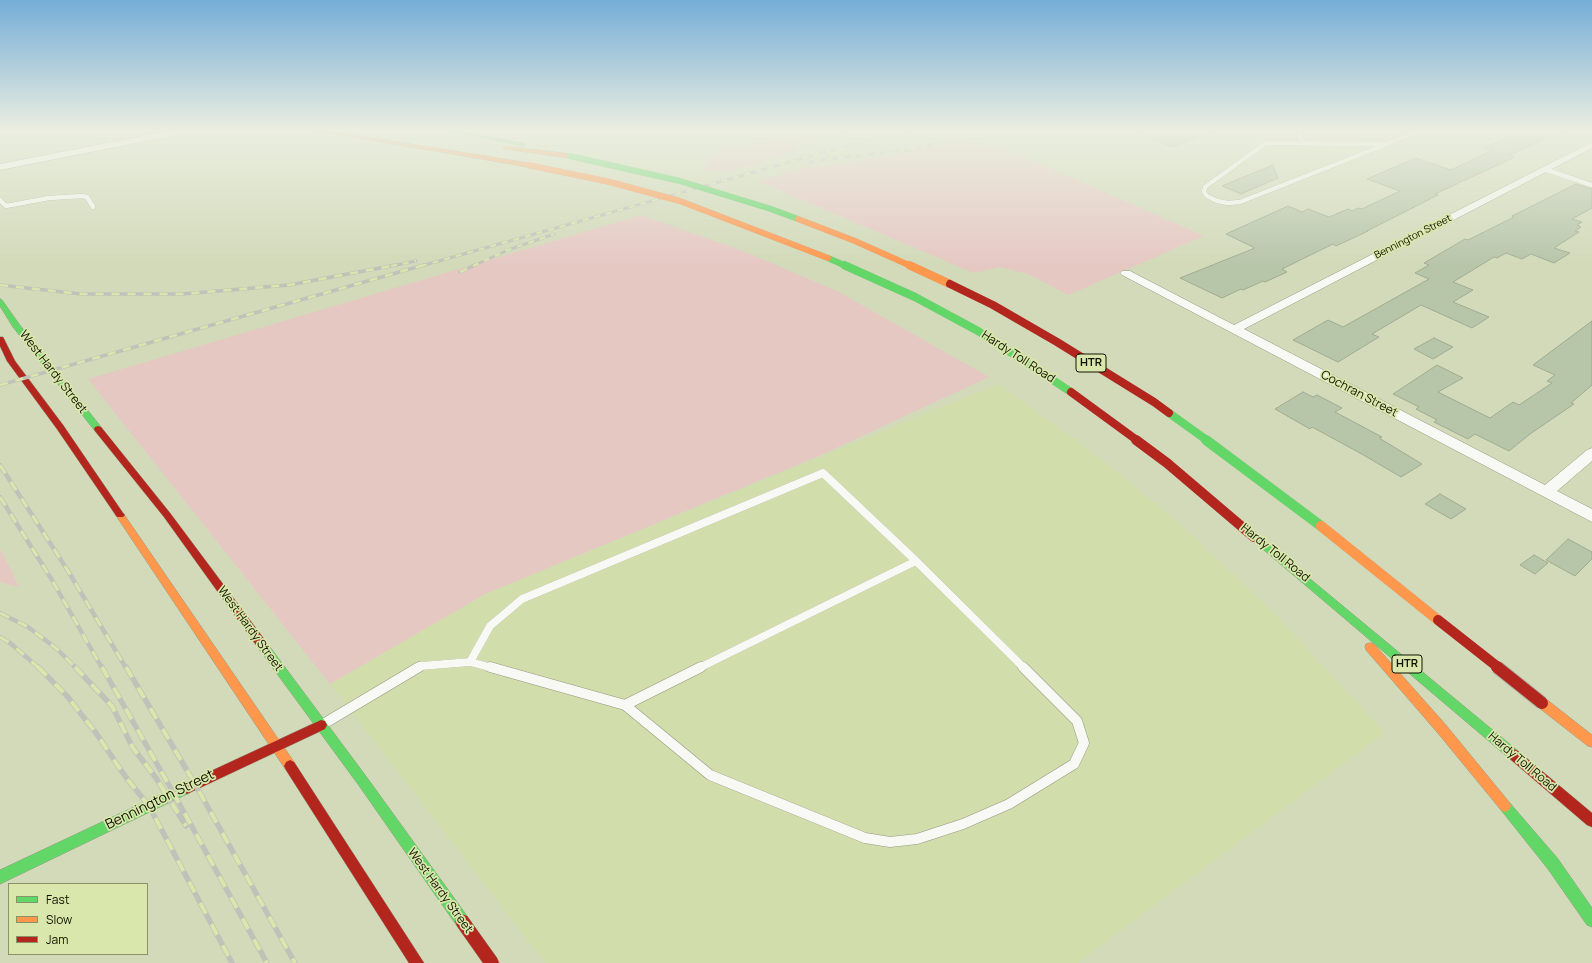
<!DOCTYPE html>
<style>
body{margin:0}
#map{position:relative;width:1592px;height:963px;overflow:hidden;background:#d2dab9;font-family:Manrope,sans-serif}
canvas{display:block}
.legend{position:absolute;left:8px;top:883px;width:140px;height:72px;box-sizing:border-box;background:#d9e7ac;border:1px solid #899368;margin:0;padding:5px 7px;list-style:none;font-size:12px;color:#101401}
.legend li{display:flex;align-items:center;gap:8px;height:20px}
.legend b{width:20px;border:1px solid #899368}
</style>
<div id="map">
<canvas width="1592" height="963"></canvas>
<ul class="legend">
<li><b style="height:5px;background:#63d668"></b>Fast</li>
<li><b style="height:5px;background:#ff974d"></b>Slow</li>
<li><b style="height:5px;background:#b3261e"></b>Jam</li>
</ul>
</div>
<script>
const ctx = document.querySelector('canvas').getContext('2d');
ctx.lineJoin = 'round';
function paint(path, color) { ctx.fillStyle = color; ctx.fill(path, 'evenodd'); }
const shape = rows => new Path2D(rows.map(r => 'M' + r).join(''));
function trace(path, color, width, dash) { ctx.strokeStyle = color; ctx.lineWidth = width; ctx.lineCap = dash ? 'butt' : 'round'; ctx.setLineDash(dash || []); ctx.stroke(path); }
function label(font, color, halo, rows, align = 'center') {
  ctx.font = font + ' Manrope,sans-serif'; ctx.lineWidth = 3.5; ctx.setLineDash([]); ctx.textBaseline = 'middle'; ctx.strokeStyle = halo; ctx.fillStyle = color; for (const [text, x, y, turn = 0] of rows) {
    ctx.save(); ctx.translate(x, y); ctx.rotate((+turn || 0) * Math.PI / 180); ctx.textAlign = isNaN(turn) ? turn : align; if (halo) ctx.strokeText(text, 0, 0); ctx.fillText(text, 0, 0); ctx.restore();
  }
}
paint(shape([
 [998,384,1084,446,1175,519,1275,614,1385,733,1078,963,545,963,330,684,485,594]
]), '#d1ddaa');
paint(shape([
 [807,131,849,131,795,145,798,152,726,172,704,170,710,156,727,150],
 [963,140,987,145,1027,158,1204,236,1068,295,1028,274,999,267,974,273,758,181,806,167,818,167,841,163,890,156],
 [641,215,743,251,837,291,989,377,819,456,485,594,330,684,88,379],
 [0,549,9,566,19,587,0,582]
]), '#e6c8c3');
const building = shape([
 [1133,131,1211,131,1212,133,1172,147,1133,131],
 [1522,131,1563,131,1510,155,1515,157,1435,194,1438,195,1367,231,1368,231,1336,246,1333,244,1282,269,1287,272,1265,282,1263,281,1243,290,1241,289,1222,298,1180,278,1255,248,1226,234,1288,206,1302,212,1308,209,1329,217,1348,209,1352,211,1358,208,1362,209,1400,191,1367,179,1416,158,1451,170,1493,150,1484,148,1522,131],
 [1273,165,1278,178,1241,194,1222,186,1273,165],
 [1576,184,1592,189,1592,208,1572,219,1582,222,1577,225,1581,227,1575,231,1579,232,1554,248,1570,253,1554,263,1531,254,1522,259,1506,253,1497,258,1494,257,1453,282,1473,290,1453,302,1489,317,1472,328,1421,305,1372,334,1379,337,1338,362,1293,340,1328,320,1343,327,1429,279,1415,273,1429,265,1424,263,1465,239,1468,240,1514,217,1512,216,1576,184],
 [1592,321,1592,385,1571,403,1574,404,1530,434,1509,451,1475,434,1468,439,1434,422,1437,420,1416,409,1419,407,1393,394,1437,365,1463,378,1438,392,1490,418,1513,402,1519,405,1552,383,1547,381,1555,375,1533,365,1592,321],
 [1434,338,1453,347,1433,359,1414,349,1434,338],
 [1303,392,1313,397,1317,395,1342,408,1335,412,1382,437,1379,438,1422,464,1401,477,1360,453,1312,427,1310,429,1275,409,1303,392],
 [1440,494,1466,509,1451,519,1425,504,1440,494],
 [1568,539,1592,552,1592,559,1575,576,1546,560,1568,539],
 [1534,555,1548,563,1535,574,1520,565,1534,555]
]);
paint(building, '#b7c5a9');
trace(building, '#a0ab93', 1);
const laneFar2 = shape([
 [1299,131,1302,143],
 [1266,143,1387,144,1240,202,1228,203,1217,201,1207,196,1204,192,1205,187,1266,143],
 [1387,144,1418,131],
 [1544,169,1592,185],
 [0,200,6,206,49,198,82,196,87,197,93,207]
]);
const laneFar1 = shape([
 [916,561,1024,668],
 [470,662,493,668],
 [470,662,490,626,522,599,823,473,916,561,699,668],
 [417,668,421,666,470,662]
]);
const lane = shape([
 [490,667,625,705,701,667],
 [625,705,710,775,865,838,890,842,917,839,963,824,1009,804,1074,764,1084,743,1077,721,1023,667],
 [325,723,419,667]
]);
const street = shape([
 [168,131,185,131,181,134,0,170,0,164,168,131],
 [1592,142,1592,148,1244,329,1545,485,1587,450,1592,448,1592,461,1557,491,1592,509,1592,522,1122,275,1120,273,1122,271,1130,271,1234,325,1592,142]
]);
const fast = shape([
 [450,131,461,131,526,144,523,146,450,131],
 [0,299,2,300,19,324,101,427,102,429,101,431,95,431,13,327,0,306,0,299],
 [1254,533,1257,535,1518,751,1520,755,1518,759,1514,761,1510,759,1251,539,1249,537,1251,535,1254,533],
 [260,638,264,639,368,779,467,916,469,921,467,926,462,928,457,926,360,787,256,645,255,642,256,639,260,638],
 [187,782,191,784,193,788,191,792,0,884,0,870,187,782],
 [1505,800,1509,802,1558,859,1592,908,1592,927,1587,925,1548,869,1501,810,1499,806,1501,802,1505,800]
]);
const slow = shape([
 [318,131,330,131,528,163,531,165,528,167,318,131],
 [506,146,570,154,573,156,570,158,504,149,503,148,506,146],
 [120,512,123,513,294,762,296,766,294,770,290,772,286,770,117,517,115,515,117,513,120,512],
 [1370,643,1374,644,1445,724,1509,802,1511,806,1509,810,1505,812,1501,810,1437,732,1366,650,1365,647,1366,644,1370,643],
 [1542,698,1546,699,1592,735,1592,747,1588,746,1538,707,1536,703,1538,699,1542,698]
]);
const jam = shape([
 [0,337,3,337,15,361,63,425,123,513,125,515,123,517,117,517,57,429,7,361,0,346,0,337],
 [98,426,101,427,170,513,264,639,265,642,264,645,260,646,256,645,164,517,95,431,94,429,95,427,98,426],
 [321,720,325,721,327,725,325,729,191,792,187,794,183,792,181,788,183,784,321,720],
 [1514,749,1518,751,1592,813,1592,827,1587,825,1510,759,1508,755,1510,751,1514,749],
 [290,760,294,762,424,963,409,963,286,770,284,766,286,762,290,760],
 [462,914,467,916,497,958,499,963,483,963,457,926,455,921,457,916,462,914]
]);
trace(laneFar2, '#949a81', 5);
trace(laneFar1, '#949a81', 8);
trace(lane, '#949a81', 11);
trace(street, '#949a81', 1);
trace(fast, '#949a81', 1);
trace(slow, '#949a81', 1);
trace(jam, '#949a81', 1);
trace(laneFar2, '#f8f9f4', 4.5);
trace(laneFar1, '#f8f9f4', 8);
trace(lane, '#f8f9f4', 10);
paint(street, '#f8f9f4');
paint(fast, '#63d668');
paint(slow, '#ff974d');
paint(jam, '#b3261e');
const railFar3 = shape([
 [894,135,910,131],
 [803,164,819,160,912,150,953,140],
 [391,266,416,261],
 [421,266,900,131],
 [473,266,508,250,554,234]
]);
const railFar2 = shape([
 [460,272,475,265],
 [0,285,81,294,182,294,289,285,396,265],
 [0,385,424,265]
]);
const railFar1 = shape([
 [0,465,68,571,126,668],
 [0,497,52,580,102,668],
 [0,613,28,627,57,649,76,668],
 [0,637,10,643,39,668]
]);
const rail = shape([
 [38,667,67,696,96,733,125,776,149,806,232,963],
 [75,667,112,706,133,748,156,778,186,826],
 [102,667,174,794,267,963],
 [126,667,195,784,295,963]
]);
trace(railFar3, '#c0c2ba', 3);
trace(railFar2, '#c0c2ba', 3.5);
trace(railFar1, '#c0c2ba', 4.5);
trace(rail, '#c0c2ba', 5.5);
trace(railFar3, '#d9e7ac', 2, [6]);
trace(railFar2, '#d9e7ac', 2.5, [8]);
trace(railFar1, '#d9e7ac', 3, [10]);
trace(rail, '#d9e7ac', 4, [12]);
const fastBridgeFar2 = shape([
 [570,156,680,181,771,209,798,219],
 [828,258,846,266]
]);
const fastBridgeFar1 = shape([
 [844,265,915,297,978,331,1071,392],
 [1169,413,1208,441]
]);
const fastBridge = shape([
 [1206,440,1321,526]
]);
const slowBridgeFar2 = shape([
 [528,165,610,182,680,201,828,258],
 [798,219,855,241,911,266]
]);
const slowBridgeFar1 = shape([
 [909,265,950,284]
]);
const slowBridge = shape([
 [1321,526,1438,620]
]);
const jamBridgeFar2 = shape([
 [950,284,993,305,1057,342,1154,402,1169,413],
 [1071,392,1138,441]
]);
const jamBridgeFar1 = shape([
 [1136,440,1167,463,1254,537],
 [1438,620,1499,668]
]);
const jamBridge = shape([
 [1497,667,1542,703]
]);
trace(fastBridgeFar2, '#aeb0a7', 6, []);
trace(fastBridgeFar1, '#aeb0a7', 8, []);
trace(fastBridge, '#aeb0a7', 10, []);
trace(slowBridgeFar2, '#aeb0a7', 6, []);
trace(slowBridgeFar1, '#aeb0a7', 8, []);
trace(slowBridge, '#aeb0a7', 10, []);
trace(jamBridgeFar2, '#aeb0a7', 8, []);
trace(jamBridgeFar1, '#aeb0a7', 10, []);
trace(jamBridge, '#aeb0a7', 14, []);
trace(fastBridgeFar2, '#63d668', 6);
trace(fastBridgeFar1, '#63d668', 8);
trace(fastBridge, '#63d668', 10);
trace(slowBridgeFar2, '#ff974d', 6);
trace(slowBridgeFar1, '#ff974d', 8);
trace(slowBridge, '#ff974d', 10);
trace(jamBridgeFar2, '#b3261e', 8);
trace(jamBridgeFar1, '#b3261e', 10);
trace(jamBridge, '#b3261e', 12);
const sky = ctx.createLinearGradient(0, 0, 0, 266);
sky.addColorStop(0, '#75aed7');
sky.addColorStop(0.49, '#ebeee0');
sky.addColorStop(1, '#ebeee000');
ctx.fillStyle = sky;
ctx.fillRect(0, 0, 1592, 266);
label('10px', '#101401', '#d9e7ac', [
 ["Bennington Street",1413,237,-27]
]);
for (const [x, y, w] of [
 [1091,363,30],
 [1407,664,30]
]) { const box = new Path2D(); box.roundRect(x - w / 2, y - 9, w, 18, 3); ctx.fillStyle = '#d9e7ac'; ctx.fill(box); trace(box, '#101401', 1); }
label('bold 11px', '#101401', null, [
 ["HTR",1091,363],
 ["HTR",1407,664]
]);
label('12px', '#101401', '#d9e7ac', [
 ["Hardy Toll Road",1018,357,33],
 ["West Hardy Street",53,372,52],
 ["Cochran Street",1359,394,28],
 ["Hardy Toll Road",1275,553,39],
 ["West Hardy Street",250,629,54],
 ["Hardy Toll Road",1522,762,40],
 ["West Hardy Street",440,891,54]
]);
label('14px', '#101401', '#d9e7ac', [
 ["Bennington Street",160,800,-26]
]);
</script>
